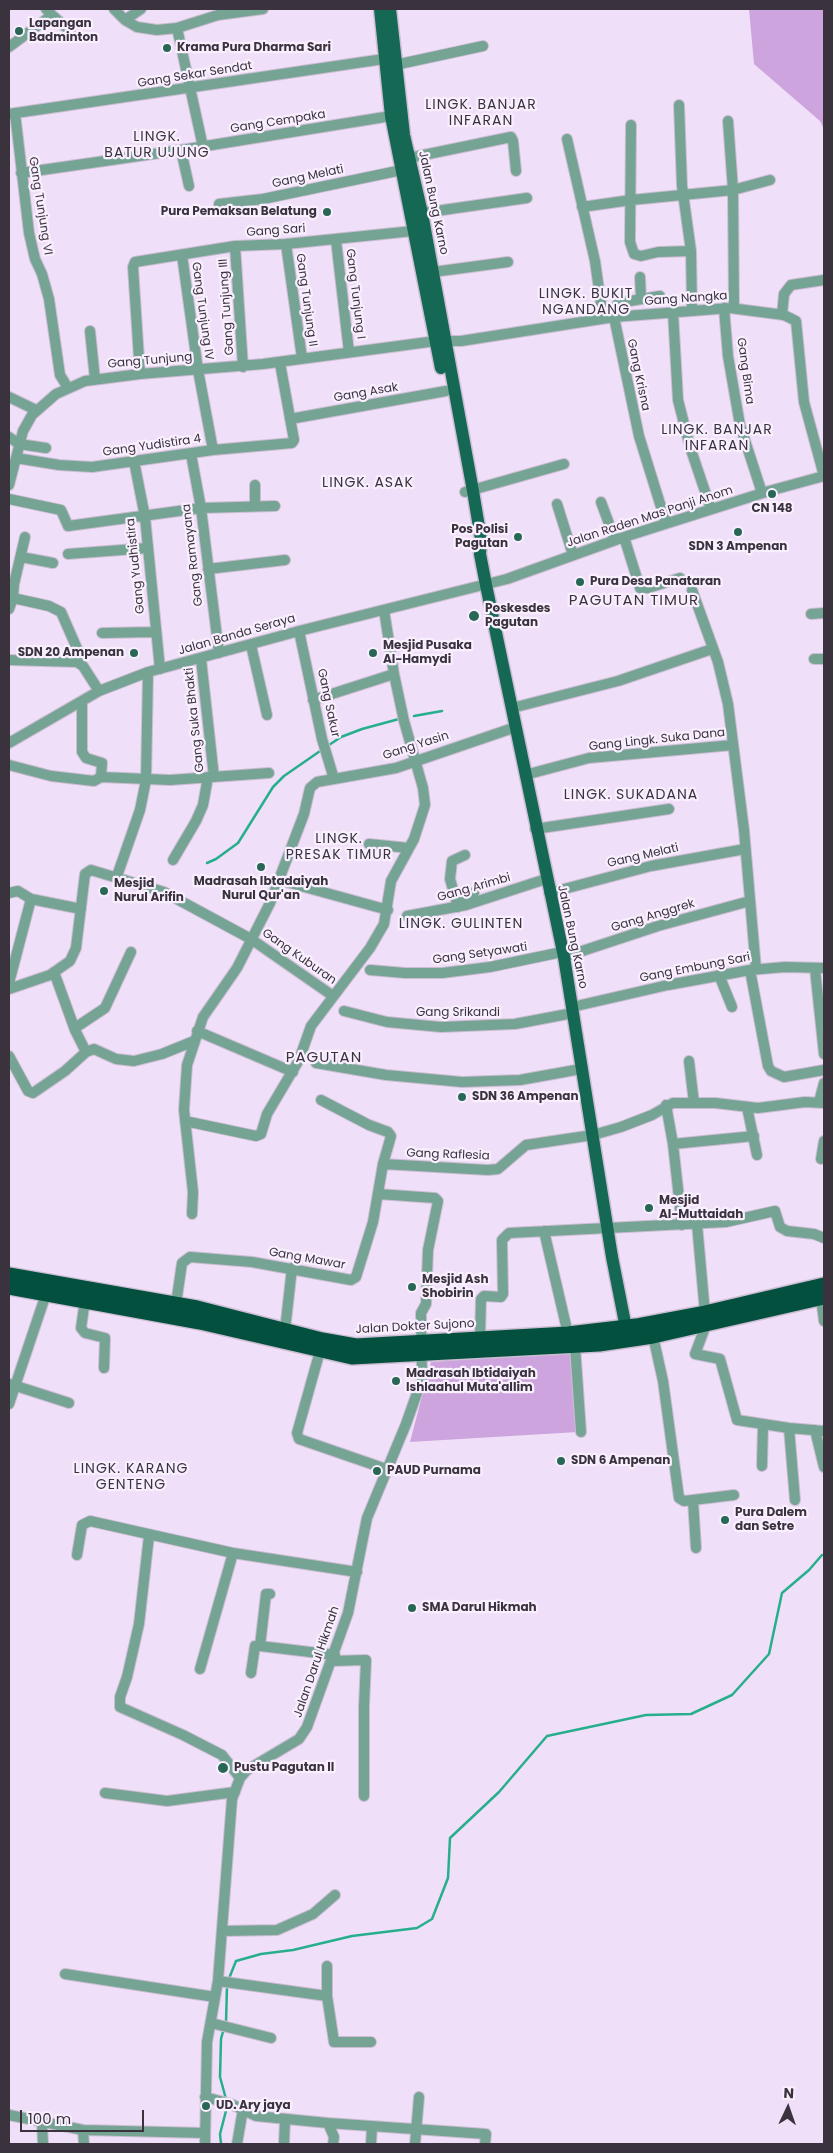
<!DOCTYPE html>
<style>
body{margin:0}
#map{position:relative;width:833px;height:2153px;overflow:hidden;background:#f0dff8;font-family:Poppins,sans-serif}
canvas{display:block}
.frame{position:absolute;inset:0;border:10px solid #3a333d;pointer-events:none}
.north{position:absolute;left:763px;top:2083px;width:50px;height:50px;-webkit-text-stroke:4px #f9effe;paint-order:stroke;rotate:3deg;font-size:14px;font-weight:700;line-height:20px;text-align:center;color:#3a333d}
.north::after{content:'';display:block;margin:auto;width:18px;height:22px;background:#3a333d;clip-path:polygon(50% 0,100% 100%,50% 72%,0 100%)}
.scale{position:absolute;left:20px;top:2110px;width:124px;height:22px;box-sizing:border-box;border:2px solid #3a333d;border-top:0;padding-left:6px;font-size:15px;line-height:18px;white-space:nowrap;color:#3a333d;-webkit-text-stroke:4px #f9effe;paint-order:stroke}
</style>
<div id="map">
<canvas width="833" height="2153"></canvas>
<div class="frame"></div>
<div class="north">N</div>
<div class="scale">100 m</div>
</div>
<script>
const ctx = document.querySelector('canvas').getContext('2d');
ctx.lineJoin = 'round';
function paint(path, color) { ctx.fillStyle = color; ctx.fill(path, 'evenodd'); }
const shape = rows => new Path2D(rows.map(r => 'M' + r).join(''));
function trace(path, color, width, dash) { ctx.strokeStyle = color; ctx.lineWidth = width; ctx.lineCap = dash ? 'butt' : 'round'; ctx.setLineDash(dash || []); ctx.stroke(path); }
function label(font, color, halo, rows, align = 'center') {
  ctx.font = font + ' Poppins,sans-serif'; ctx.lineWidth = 4.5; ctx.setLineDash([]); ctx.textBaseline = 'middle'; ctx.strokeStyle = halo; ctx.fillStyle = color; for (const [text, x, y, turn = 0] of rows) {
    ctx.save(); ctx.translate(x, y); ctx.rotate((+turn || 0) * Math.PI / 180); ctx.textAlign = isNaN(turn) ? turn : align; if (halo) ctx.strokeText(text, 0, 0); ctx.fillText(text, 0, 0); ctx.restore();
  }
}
paint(shape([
 [749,9,824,9,824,129,820,121,754,64],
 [573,1352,578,1432,410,1442,431,1362]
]), '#cda4de');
trace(shape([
 [414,716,442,711],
 [329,745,341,737,362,729,399,719],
 [207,863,216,859,238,843,273,787,284,776,323,749],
 [228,1981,236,1961,261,1954,293,1950,352,1936,417,1928,432,1919,448,1878,450,1838,499,1792,547,1736,646,1715,691,1714,732,1695,769,1654,782,1593,809,1570,822,1555],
 [226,2023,227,1986],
 [224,2028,221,2039,220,2077,226,2099],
 [221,2144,220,2134,227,2107]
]), '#27af8d', 2.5);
const minor = shape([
 [114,9,125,20,137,27,157,30,177,28,218,15,263,9],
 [52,15,70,31],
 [125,20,141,9],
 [177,28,203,147],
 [9,47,52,15,46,9],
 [395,65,483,46],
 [679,105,682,186,691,251,692,309],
 [15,113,29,233,35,259,42,274,49,299,60,375,68,388],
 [9,114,384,59],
 [728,121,733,190,734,308],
 [631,125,630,242,634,254,641,256,658,252,691,251],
 [567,139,595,261,603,318],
 [181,150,189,186],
 [409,158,511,137,513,141,516,171],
 [21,173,181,150,391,116],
 [219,204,263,199,402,170],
 [582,207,631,200,733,190,770,180],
 [422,213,527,198],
 [336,240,349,352],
 [286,244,302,358],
 [235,246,243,367],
 [182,255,198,370,213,450],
 [433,272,508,262],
 [640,277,641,298],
 [724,308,728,356,740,425,762,493],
 [673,312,678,400,690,447,711,509],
 [782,315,784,294,791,285,824,280],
 [618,316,616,307,618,303,660,296],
 [614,317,639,436,666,523],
 [90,331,95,379],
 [140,374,133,267,135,262,235,246,286,244,413,231],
 [9,397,36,410],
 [290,419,446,391],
 [9,437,19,444,46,448],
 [191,454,201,508,219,653],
 [16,458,59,465,92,467,213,450,292,443,294,440,280,363],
 [134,461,145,517,160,669],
 [9,485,23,431,32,415,56,394,85,381,140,374,263,364,436,341,461,341,614,317,730,308,784,315,796,321,804,402,824,476],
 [255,485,255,505],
 [465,492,564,464],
 [9,499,61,510,68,526,201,508,275,506],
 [601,502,615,540],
 [557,504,573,555],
 [25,537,14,584,13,598,49,606,61,612,79,653,77,662],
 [624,537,640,588,648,588,680,578],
 [68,554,148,548],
 [21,557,53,563],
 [208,569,285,560],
 [692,590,718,662,728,704,744,830,756,969],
 [9,609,13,598],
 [811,614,824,613],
 [299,631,322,739,334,779],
 [102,633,155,632],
 [251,645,267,715],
 [201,659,214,777],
 [814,659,824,659],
 [9,660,77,662,83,666,99,691],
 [313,700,394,674],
 [82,701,82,752,86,758,102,763,101,777],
 [512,708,618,681,712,649],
 [9,743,99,691,148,672,299,631,507,579,624,537,769,491,824,476],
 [9,765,51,776,94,781,101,777,170,780,269,773],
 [525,775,589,758,733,745],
 [535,829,669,809],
 [369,844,409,848],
 [173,860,196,821,203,805,208,777],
 [117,876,140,810,146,780,148,672],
 [279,880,388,910],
 [9,893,18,891,31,899,81,909],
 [549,893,651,866,745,849],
 [456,899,474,893],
 [458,907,450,879,452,861,465,855],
 [407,916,466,905,546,879],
 [564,957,658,926,750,901],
 [815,969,824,1054],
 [370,970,405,973,442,973,490,967,562,952],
 [750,970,768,1066,771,1071,784,1077,824,1070],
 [54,972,75,1030,86,1052],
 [719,975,732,1007],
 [9,983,31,899],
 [9,989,50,975,70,961,76,948,85,874,91,870,164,892,251,939,333,996],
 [572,1007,668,985,750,970,785,967,824,968],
 [344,1011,387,1022,441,1027,515,1024,573,1013],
 [75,1028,105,1008,131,952],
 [197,1031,293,1072],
 [9,1056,28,1091,33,1093,65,1071,86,1052,94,1049,116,1059,134,1061,162,1054,194,1041],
 [689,1061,694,1103],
 [316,1063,386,1075,462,1082,520,1080,581,1069],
 [819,1102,824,1083],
 [666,1105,673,1144,682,1225],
 [747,1107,757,1155],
 [185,1121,256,1136,261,1134,267,1114,299,1060,311,1026,370,948,384,924,391,881,414,839,425,805,423,788,404,721,394,674,384,610],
 [673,1144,754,1136],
 [821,1159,824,1141],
 [383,1164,488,1170,498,1169,526,1145,593,1135,621,1127,652,1115,673,1103,715,1103,758,1108,805,1102,824,1103],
 [192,1214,193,1192,184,1110,187,1065,203,1017,237,968,270,903,304,814,310,788,317,782,396,768,516,727],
 [697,1224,705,1313],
 [544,1231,568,1334],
 [821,1298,824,1321],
 [85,1300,81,1328,85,1333,105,1338,104,1368],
 [176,1304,182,1263,190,1257,252,1262,351,1280,356,1277,373,1222,383,1164,391,1136,388,1132,369,1125,321,1100],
 [706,1325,695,1354,720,1359,737,1420,789,1428,824,1431],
 [285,1330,292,1268],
 [653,1336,663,1381,679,1498,684,1501,734,1495],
 [480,1338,481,1299,484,1296,501,1297,503,1294,502,1240,509,1233,726,1222,775,1211,780,1227,787,1231,814,1234,824,1238],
 [575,1346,581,1432],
 [320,1351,297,1433,299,1439,386,1469],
 [10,1384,69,1403],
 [9,1404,46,1294],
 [789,1428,795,1500],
 [815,1430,824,1467],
 [762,1466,763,1425],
 [693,1500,696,1548],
 [149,1536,139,1624,127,1677,120,1697,120,1707,183,1735,222,1755,240,1778],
 [77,1555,82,1525,90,1521,233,1553,357,1572],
 [260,1646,335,1655],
 [332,1661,366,1660,364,1707,364,1796],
 [200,1669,233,1553],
 [251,1673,255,1646,260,1646,266,1594,270,1594],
 [105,1793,167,1801,235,1792],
 [222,1931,277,1930,313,1914,335,1895],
 [65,1974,215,1997],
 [218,1981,327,1996,334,2042,371,2042],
 [327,1996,327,1966],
 [211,2023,271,2038],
 [205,2097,231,2104,256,2116,328,2123,334,2137,333,2144],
 [9,2115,83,2130,205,2133],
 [42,2122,43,2144],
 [328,2123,486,2134,485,2144],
 [83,2130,84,2144],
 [205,2144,207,2042,218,1981,232,1799,240,1778,247,1770,299,1739,307,1727,348,1613,367,1518,406,1424,422,1379,421,1313,426,1304,428,1250,438,1201,435,1198,378,1194],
 [237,2144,243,2109],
 [284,2144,285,2120],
 [371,2144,372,2127],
 [415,2144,419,2097]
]);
const major = shape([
 [380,9,391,116,441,368],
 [390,9,404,135,422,213,473,491,481,539,480,554,486,585,564,957,612,1257,626,1328]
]);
const highway = shape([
 [9,1275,197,1308,322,1340,356,1346,568,1334,636,1326,705,1313,824,1285],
 [9,1287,200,1322,352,1357,599,1344,653,1336,824,1297]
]);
trace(minor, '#ccbdd3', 12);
trace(major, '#ccbdd3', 15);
trace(highway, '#ccbdd3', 18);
trace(minor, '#76a494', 10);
trace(major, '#156853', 12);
trace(highway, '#03503e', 15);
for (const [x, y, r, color] of [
 [19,31,5,"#286755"],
 [167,48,5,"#286755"],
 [327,212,5,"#286755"],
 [772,494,5,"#286755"],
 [738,532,5,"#286755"],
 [518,537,5,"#286755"],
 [580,582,5,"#286755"],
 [474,616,6,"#286755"],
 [134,653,5,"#286755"],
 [373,653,5,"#286755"],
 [261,867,5,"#286755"],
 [104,891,5,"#286755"],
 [462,1097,5,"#286755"],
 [649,1208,5,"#286755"],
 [412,1287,5,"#286755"],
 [396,1381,5,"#286755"],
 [561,1461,5,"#286755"],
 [377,1471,5,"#286755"],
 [725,1520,5,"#286755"],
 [412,1608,5,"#286755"],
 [223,1768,6,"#286755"],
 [206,2106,5,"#286755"]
]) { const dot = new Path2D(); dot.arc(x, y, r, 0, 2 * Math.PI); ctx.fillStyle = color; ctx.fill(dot); trace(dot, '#f9effe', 2); }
label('bold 12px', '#3a333d', '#f9effe', [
 ["Lapangan",29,24],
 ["Badminton",29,38],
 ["Krama Pura Dharma Sari",177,48],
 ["Pura Pemaksan Belatung",317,212,"right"],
 ["CN 148",772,509,"center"],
 ["Pos Polisi",508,530,"right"],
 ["Pagutan",508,544,"right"],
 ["SDN 3 Ampenan",738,547,"center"],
 ["Pura Desa Panataran",590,582],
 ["Poskesdes",485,609],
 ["Pagutan",485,623],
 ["Mesjid Pusaka",383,646],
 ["Al-Hamydi",383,660],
 ["SDN 20 Ampenan",124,653,"right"],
 ["Madrasah Ibtadaiyah",261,882,"center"],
 ["Nurul Qur'an",261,896,"center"],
 ["Mesjid",114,884],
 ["Nurul Arifin",114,898],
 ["SDN 36 Ampenan",472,1097],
 ["Mesjid",659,1201],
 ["Al-Muttaidah",659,1215],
 ["Mesjid Ash",422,1280],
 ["Shobirin",422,1294],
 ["Madrasah Ibtidaiyah",406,1374],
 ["Ishlaahul Muta'allim",406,1388],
 ["SDN 6 Ampenan",571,1461],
 ["PAUD Purnama",387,1471],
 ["Pura Dalem",735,1513],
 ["dan Setre",735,1527],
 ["SMA Darul Hikmah",422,1608],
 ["Pustu Pagutan II",234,1768],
 ["UD. Ary jaya",216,2106]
], 'left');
label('12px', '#3a333d', '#f9effe', [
 ["Gang Sekar Sendat",195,75,-9],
 ["Gang Cempaka",278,122,-9],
 ["Gang Melati",308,177,-12],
 ["Jalan Bung Karno",433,203,78],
 ["Gang Tunjung VI",40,206,81],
 ["Gang Sari",276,231,-4],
 ["Gang Tunjung I",355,294,83],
 ["Gang Nangka",686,299,-4],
 ["Gang Tunjung II",306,300,82],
 ["Gang Tunjung III",227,307,-94],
 ["Gang Tunjung IV",202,311,82],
 ["Gang Tunjung",150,361,-5],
 ["Gang Bima",745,371,82],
 ["Gang Krisna",638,375,78],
 ["Gang Asak",366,393,-10],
 ["Gang Yudistira 4",152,446,-8],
 ["Jalan Raden Mas Panji Anom",650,517,-18],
 ["Gang Ramayana",193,555,-97],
 ["Gang Yudhistira",136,566,-96],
 ["Jalan Banda Seraya",237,635,-16],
 ["Gang Sakur",328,703,78],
 ["Gang Suka Bhakti",195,720,-96],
 ["Gang Lingk. Suka Dana",657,740,-6],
 ["Gang Yasin",416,746,-18],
 ["Gang Melati",643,856,-13],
 ["Gang Arimbi",474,888,-16],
 ["Gang Anggrek",653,916,-17],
 ["Jalan Bung Karno",572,937,78],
 ["Gang Setyawati",480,954,-8],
 ["Gang Kuburan",299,957,35],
 ["Gang Embung Sari",695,968,-11],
 ["Gang Srikandi",458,1013],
 ["Gang Raflesia",448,1155,2],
 ["Gang Mawar",307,1259,10],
 ["Jalan Dokter Sujono",415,1327,-3],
 ["Jalan Darul Hikmah",317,1662,-71]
]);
ctx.letterSpacing = '1px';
label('14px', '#3a333d', '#f9effe', [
 ["LINGK. BANJAR",481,105],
 ["INFARAN",481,121],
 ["LINGK.",157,137],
 ["BATUR UJUNG",157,153],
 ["LINGK. BUKIT",586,294],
 ["NGANDANG",586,310],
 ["LINGK. BANJAR",717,430],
 ["INFARAN",717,446],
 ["LINGK. ASAK",368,483],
 ["LINGK. SUKADANA",631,795],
 ["LINGK.",339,839],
 ["PRESAK TIMUR",339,855],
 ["LINGK. GULINTEN",461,924],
 ["LINGK. KARANG",131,1469],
 ["GENTENG",131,1485]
]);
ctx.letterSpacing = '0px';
ctx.letterSpacing = '1px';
label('15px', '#3a333d', '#f9effe', [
 ["PAGUTAN TIMUR",634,601],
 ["PAGUTAN",324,1058]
]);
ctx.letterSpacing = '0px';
</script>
